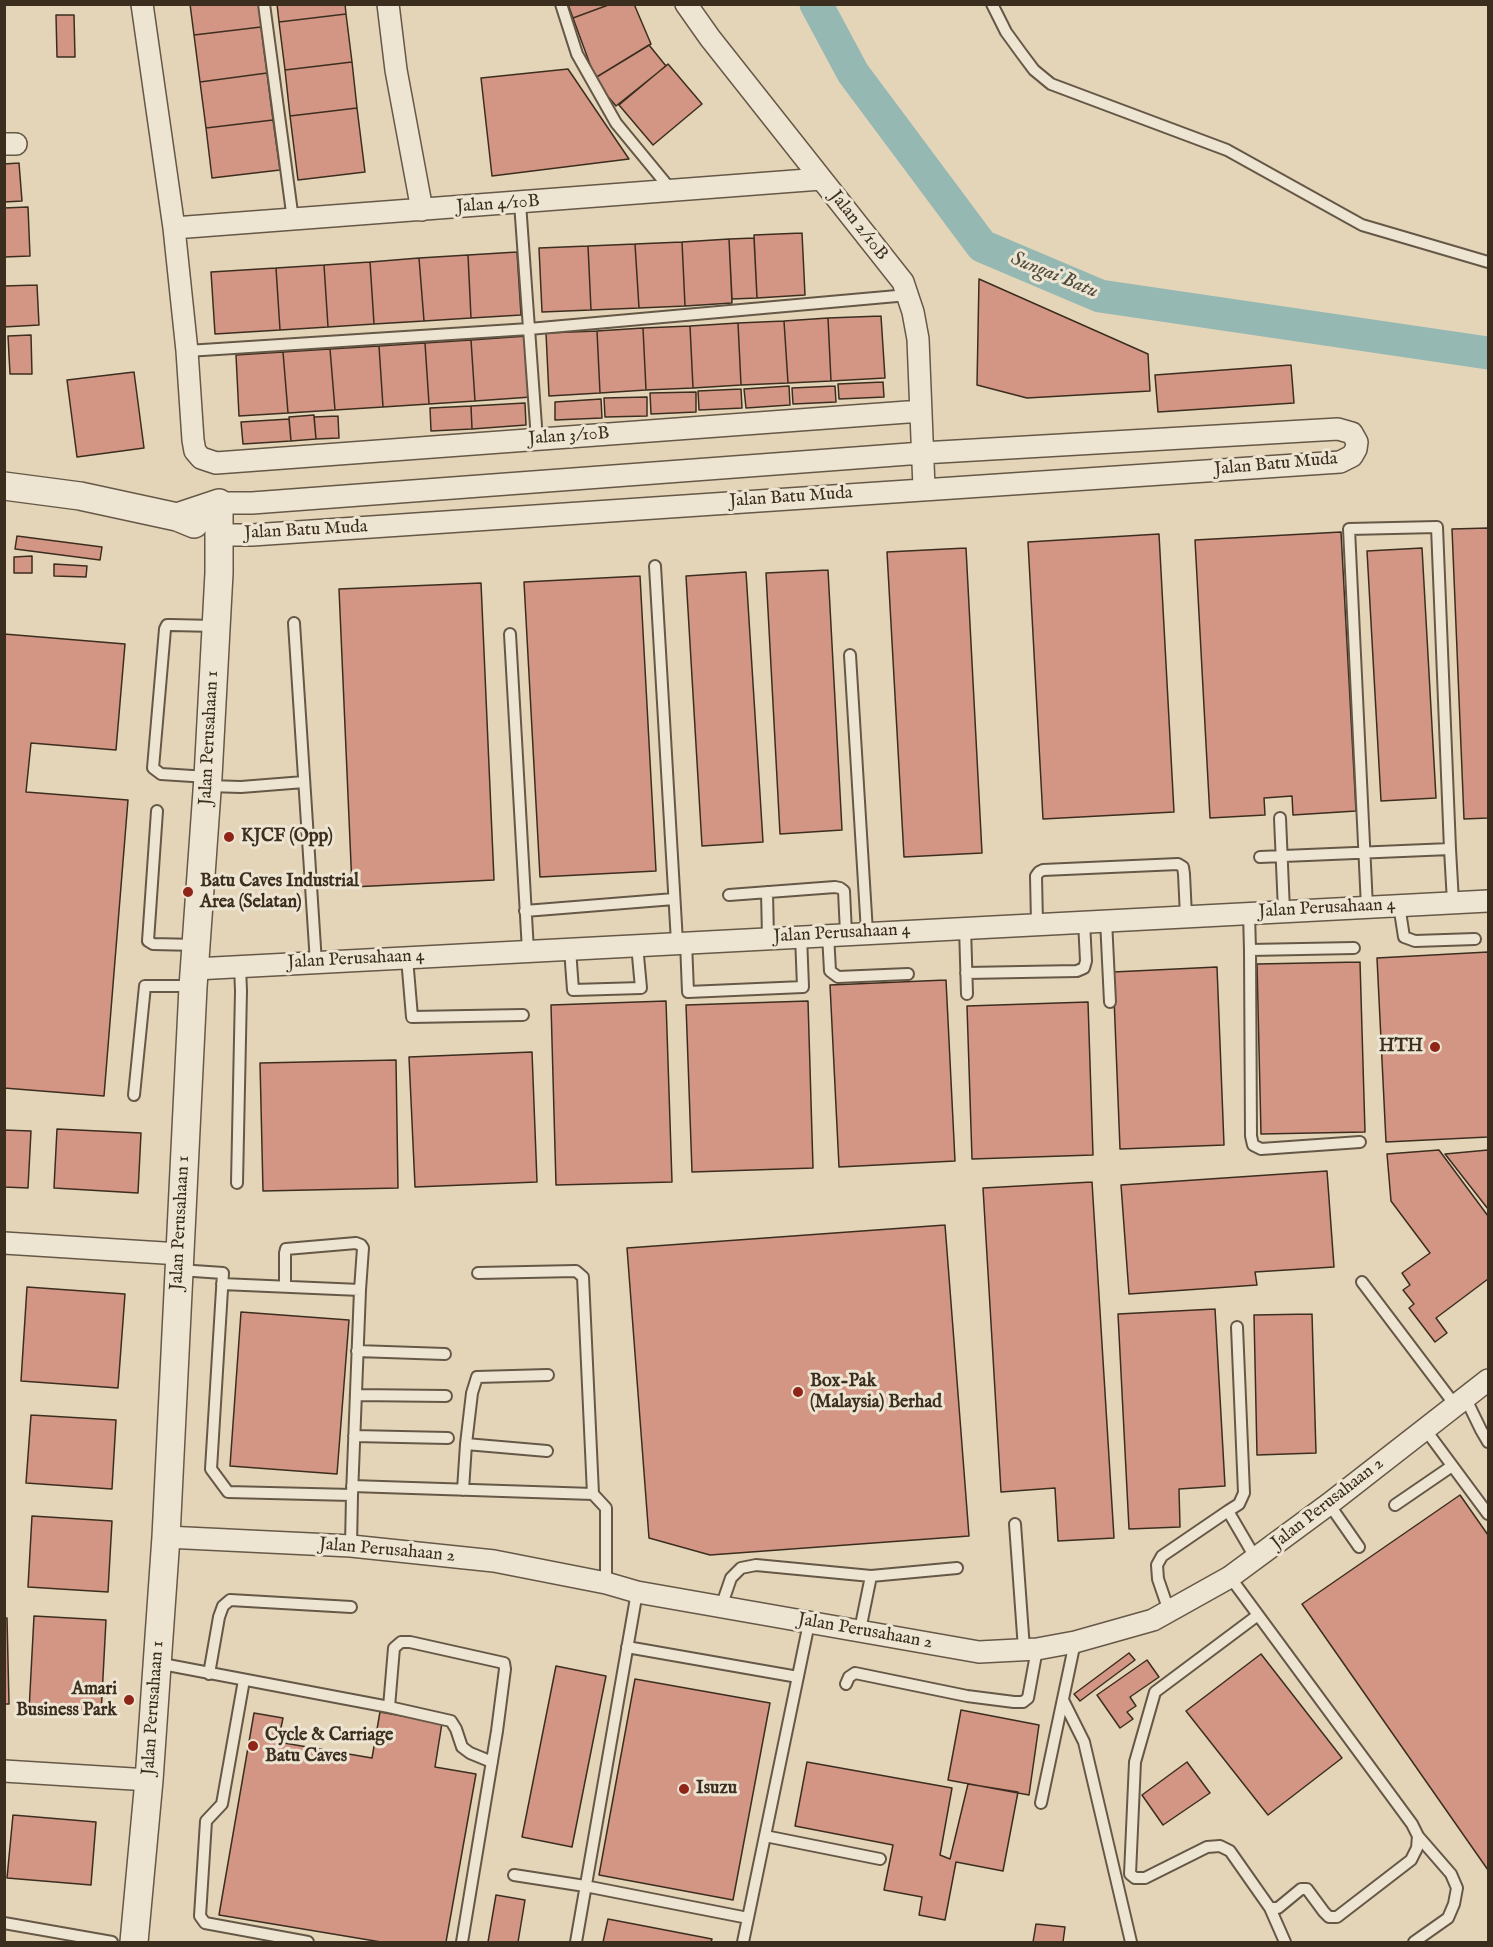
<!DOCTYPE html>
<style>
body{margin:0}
#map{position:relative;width:1493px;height:1947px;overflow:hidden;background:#e4d5b9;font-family:"IM FELL English",serif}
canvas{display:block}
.frame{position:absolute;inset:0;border:6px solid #3c2e1f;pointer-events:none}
</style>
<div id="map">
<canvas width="1493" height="1947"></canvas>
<div class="frame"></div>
</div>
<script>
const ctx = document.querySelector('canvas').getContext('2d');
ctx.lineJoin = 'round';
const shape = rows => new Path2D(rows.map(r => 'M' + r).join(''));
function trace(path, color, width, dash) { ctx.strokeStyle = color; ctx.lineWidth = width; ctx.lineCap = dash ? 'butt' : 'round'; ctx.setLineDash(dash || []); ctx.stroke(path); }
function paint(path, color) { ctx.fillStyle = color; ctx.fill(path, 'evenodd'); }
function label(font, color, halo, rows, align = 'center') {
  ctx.font = font + ' "IM FELL English",serif'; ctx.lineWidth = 6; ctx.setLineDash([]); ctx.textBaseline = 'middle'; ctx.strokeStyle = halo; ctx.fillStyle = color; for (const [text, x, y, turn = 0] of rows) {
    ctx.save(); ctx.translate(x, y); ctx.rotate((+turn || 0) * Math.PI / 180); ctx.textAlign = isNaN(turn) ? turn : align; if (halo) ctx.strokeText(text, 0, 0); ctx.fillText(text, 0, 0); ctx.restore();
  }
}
trace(shape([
 [816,4,853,73,982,246,1100,296,1488,353]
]), '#95b8b2', 33);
const building = shape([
 [190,4,259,4,261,27,194,35,190,4],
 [277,4,345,4,346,14,279,22,277,4],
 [568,4,611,4,573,18,568,4],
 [611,4,634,4,651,44,595,78,573,18,611,4],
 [346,14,352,62,285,70,279,22,346,14],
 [56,15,74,15,75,57,57,57,56,15],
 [261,27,267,73,200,82,194,35,261,27],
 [649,45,666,66,616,106,599,86,595,78,649,45],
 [352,62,357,108,290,116,285,70,352,62],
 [668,64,702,104,653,145,619,105,668,64],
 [568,69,629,159,492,176,481,78,568,69],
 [267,73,273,120,206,128,200,82,267,73],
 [357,108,365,172,298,180,290,116,357,108],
 [273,120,280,170,212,178,206,128,273,120],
 [19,163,22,201,4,202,4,164,19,163],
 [28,207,30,256,4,257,4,208,28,207],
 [802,233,805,295,757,298,754,235,802,233],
 [754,238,757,298,732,299,729,239,754,238],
 [729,239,732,303,685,306,682,242,729,239],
 [682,242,685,306,639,308,635,244,682,242],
 [635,244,639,308,591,310,588,246,635,244],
 [588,246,591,310,542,312,539,248,588,246],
 [517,252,521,315,471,318,468,255,517,252],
 [468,255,471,318,424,321,419,258,468,255],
 [419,258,424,321,374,324,370,262,419,258],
 [370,262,374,324,328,327,324,265,370,262],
 [324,265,328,327,280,330,276,268,324,265],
 [276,268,280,330,215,334,211,272,276,268],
 [979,279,1148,354,1150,391,1027,398,977,385,979,279],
 [37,285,39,325,4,327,4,286,37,285],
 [881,316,885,378,831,381,828,318,881,316],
 [828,318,831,381,788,383,784,321,828,318],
 [784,321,788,383,741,385,738,323,784,321],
 [738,323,741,385,693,388,690,326,738,323],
 [690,326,693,388,646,390,643,328,690,326],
 [643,328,646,390,600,393,597,331,643,328],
 [597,331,600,393,549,396,546,333,597,331],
 [31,335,32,374,10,374,8,336,31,335],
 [527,336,531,397,475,401,471,340,527,336],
 [471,340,475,401,429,404,425,343,471,340],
 [425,343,429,404,383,407,379,346,425,343],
 [379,346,383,407,335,410,330,349,379,346],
 [330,349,335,410,288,413,283,352,330,349],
 [283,352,288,413,239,416,236,355,283,352],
 [1291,365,1294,403,1158,412,1155,375,1291,365],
 [134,372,144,448,77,457,67,380,134,372],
 [883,382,884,397,839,399,838,384,883,382],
 [789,386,790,405,746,408,744,389,789,386],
 [835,386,836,402,793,404,792,388,835,386],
 [741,389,742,408,699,410,698,391,741,389],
 [696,392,696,412,651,414,650,393,696,392],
 [647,397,647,416,605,417,604,398,647,397],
 [601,399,602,418,555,420,555,402,601,399],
 [525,403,526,425,472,429,471,406,525,403],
 [471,406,472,429,431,431,430,408,471,406],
 [314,415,316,439,291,441,289,417,314,415],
 [338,416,339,438,316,439,314,417,338,416],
 [289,419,291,441,243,444,241,422,289,419],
 [1488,528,1488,818,1464,819,1452,529,1488,528],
 [1341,532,1356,811,1293,815,1292,796,1264,798,1265,815,1210,818,1195,540,1341,532],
 [1159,534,1174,812,1043,819,1028,542,1159,534],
 [17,536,102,547,100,560,15,549,17,536],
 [966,548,982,853,904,857,887,552,966,548],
 [1422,548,1436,798,1381,801,1367,551,1422,548],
 [32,556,32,573,14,573,14,557,32,556],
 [54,564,87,566,86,577,54,576,54,564],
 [828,570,842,830,780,834,766,573,828,570],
 [746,572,763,842,702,846,686,576,746,572],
 [640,576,656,871,540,877,524,582,640,576],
 [481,583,494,880,352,887,339,589,481,583],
 [4,634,125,644,116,750,31,743,26,792,128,800,104,1096,4,1088,4,634],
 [1488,952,1488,1137,1386,1142,1377,958,1488,952],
 [1360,962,1365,1132,1261,1134,1257,964,1360,962],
 [1217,967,1224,1145,1120,1149,1113,972,1217,967],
 [946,980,955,1161,839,1167,830,985,946,980],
 [666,1001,672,1182,556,1185,551,1005,666,1001],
 [808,1001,813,1168,692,1172,686,1005,808,1001],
 [1088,1002,1093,1155,972,1159,967,1006,1088,1002],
 [532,1052,537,1182,415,1187,409,1057,532,1052],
 [396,1060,398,1188,263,1191,260,1063,396,1060],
 [57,1129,141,1133,138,1193,54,1188,57,1129],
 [4,1130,31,1131,28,1188,4,1187,4,1130],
 [1439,1150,1488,1216,1488,1279,1436,1318,1447,1333,1435,1342,1409,1308,1414,1304,1403,1290,1410,1285,1402,1273,1430,1253,1391,1201,1387,1154,1439,1150],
 [1488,1150,1488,1209,1445,1154,1488,1150],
 [1327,1171,1334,1267,1255,1272,1257,1285,1129,1294,1121,1185,1327,1171],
 [1092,1182,1114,1538,1058,1541,1055,1488,1001,1492,983,1188,1092,1182],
 [945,1225,969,1536,710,1555,649,1538,627,1248,945,1225],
 [27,1287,125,1294,118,1388,21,1381,27,1287],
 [1215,1309,1225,1486,1179,1489,1180,1527,1129,1529,1118,1314,1215,1309],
 [241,1312,349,1320,337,1474,230,1466,241,1312],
 [1312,1314,1316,1453,1257,1455,1254,1315,1312,1314],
 [31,1415,116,1420,112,1489,26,1483,31,1415],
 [1460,1495,1488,1535,1488,1870,1302,1604,1460,1495],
 [32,1516,112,1521,108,1592,28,1587,32,1516],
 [34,1616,106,1620,101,1715,29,1711,34,1616],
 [4,1618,7,1618,9,1704,4,1704,4,1618],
 [1129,1653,1135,1660,1080,1701,1074,1694,1129,1653],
 [1261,1654,1342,1758,1268,1815,1186,1711,1261,1654],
 [1147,1660,1159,1677,1130,1697,1136,1706,1127,1712,1133,1719,1120,1728,1097,1695,1147,1660],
 [556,1666,606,1676,572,1847,522,1837,556,1666],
 [635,1679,770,1703,733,1900,599,1875,635,1679],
 [961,1710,1039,1725,1029,1795,948,1780,961,1710],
 [380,1712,442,1723,435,1767,476,1774,446,1942,381,1942,219,1915,254,1713,283,1718,278,1742,372,1758,380,1712],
 [807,1762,952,1788,940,1855,950,1859,968,1784,1018,1792,1003,1871,956,1862,945,1920,919,1915,922,1897,884,1890,893,1845,795,1826,807,1762],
 [1187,1762,1210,1793,1163,1825,1142,1795,1187,1762],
 [13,1815,96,1822,91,1885,7,1878,13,1815],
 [496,1895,525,1900,518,1942,488,1942,496,1895],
 [608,1919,712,1939,711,1942,603,1942,608,1919],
 [1036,1924,1065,1927,1063,1942,1033,1942,1036,1924]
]);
paint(building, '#d39685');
trace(building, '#3c2e1f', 1.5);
const service = shape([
 [264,4,293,220],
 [561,4,577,54,616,123,672,191],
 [992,4,1006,32,1022,54,1034,70,1051,84,1227,150,1362,225,1488,262],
 [520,203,537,440],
 [187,351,529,329,908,295],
 [655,566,677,942],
 [294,623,316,963],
 [510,634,528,951],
 [850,655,867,932],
 [208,777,161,774,153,768,165,629,167,625,171,625,215,626],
 [208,786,241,787,304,782],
 [157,811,148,941,153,944,196,945],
 [1280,818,1284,911],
 [1260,857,1450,849,1453,902],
 [767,892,768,937],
 [729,895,835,887,840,888,844,891,846,933],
 [1399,905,1404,937,1415,941,1475,939],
 [1367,907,1349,529,1437,527,1450,849],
 [525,911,674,899],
 [1249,913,1250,950,1354,948],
 [1106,920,1110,1002],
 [1037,923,1036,876,1039,872,1043,870,1178,864,1183,867,1184,874,1186,916],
 [965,927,967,994],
 [828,934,830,971,838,977,908,974],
 [686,942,688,992,803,987,801,936],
 [570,949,573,990,641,988,637,945],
 [1250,950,1251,1136,1253,1145,1261,1149,1360,1142],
 [407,958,412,1017,523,1015],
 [966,973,1077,971,1084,968,1086,961,1084,921],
 [134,1095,145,986,193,986],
 [237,1183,241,991,240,966],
 [179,1270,223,1273,211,1469,228,1492,352,1495,360,1290,222,1284],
 [478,1273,576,1271,583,1277,593,1494],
 [1362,1282,1455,1405],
 [285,1286,285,1253,286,1249,356,1243,361,1245,363,1248,360,1290],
 [357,1351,445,1354],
 [356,1395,446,1396],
 [1465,1397,1481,1430,1488,1442],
 [1425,1429,1488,1514],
 [354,1436,448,1438],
 [466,1444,472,1393,477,1377,548,1375],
 [352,1486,593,1494,606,1508,606,1583],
 [463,1490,466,1444,547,1451],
 [1329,1504,1359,1547],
 [1395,1505,1452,1466],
 [1228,1511,1239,1504,1244,1493,1237,1327],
 [1015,1524,1024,1649],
 [351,1546,352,1495],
 [871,1576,957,1568],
 [1230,1577,1412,1824,1418,1836,1417,1848,1411,1860,1337,1917,1329,1917,1324,1912,1307,1889,1301,1889,1278,1908,1270,1908,1230,1851,1220,1846,1207,1847,1145,1878,1135,1878,1130,1874,1135,1762,1155,1692,1258,1615],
 [721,1607,731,1578,741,1568,756,1565,871,1576,860,1630],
 [1169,1611,1158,1579,1157,1565,1162,1556,1228,1511,1256,1559],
 [627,1647,798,1677],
 [157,1663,389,1707,394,1648,401,1642,410,1642,504,1663,505,1669,497,1731,462,1942],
 [209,1674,219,1617,223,1606,230,1600,351,1607],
 [244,1680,222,1804,206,1821,200,1916,205,1923,308,1942],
 [846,1684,849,1677,855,1673,967,1696,1014,1702,1023,1702,1028,1698,1037,1649],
 [1063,1700,1084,1742,1131,1942],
 [389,1707,451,1721,456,1729,462,1747,470,1753,492,1762],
 [1041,1803,1075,1642],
 [765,1836,880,1859],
 [514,1875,585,1886,748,1918,809,1623],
 [1270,1908,1285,1942],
 [4,1923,112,1942],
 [576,1942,637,1592],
 [743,1942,748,1918],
 [1414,1942,1448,1918,1454,1904,1457,1888,1451,1874,1418,1836]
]);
const minor = shape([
 [142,4,174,228,187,351,193,440,195,451,201,458,216,463,921,411],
 [388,4,396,70,422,210],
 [686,4,710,38,903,282,913,312,918,339,924,488],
 [4,144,16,144],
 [174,228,821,179],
 [219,535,252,535,1340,462,1352,456,1356,449,1357,442,1352,433,1338,429,922,453,252,503,219,503],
 [195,969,1488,901],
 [4,1243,180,1254],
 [166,1537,351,1546,494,1561,606,1583,637,1592,979,1652,1037,1649,1075,1642,1153,1620,1230,1577,1329,1504,1488,1380],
 [4,1771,149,1780]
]);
const tertiary = shape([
 [4,486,80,496,177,517,194,524],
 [134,1942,149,1780,166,1537,193,987,208,777,219,573,219,503,177,517]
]);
trace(service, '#665846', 14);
trace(minor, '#665846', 24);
trace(tertiary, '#665846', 30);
trace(service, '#ede4d2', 10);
trace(minor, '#ede4d2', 21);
trace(tertiary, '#ede4d2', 27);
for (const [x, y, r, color] of [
 [229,837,6,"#8f2418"],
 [188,892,6,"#8f2418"],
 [1435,1047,6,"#8f2418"],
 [798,1392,6,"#8f2418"],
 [129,1700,6,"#8f2418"],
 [253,1746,6,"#8f2418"],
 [684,1789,6,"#8f2418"]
]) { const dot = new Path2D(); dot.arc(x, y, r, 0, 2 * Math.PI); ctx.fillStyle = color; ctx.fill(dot); trace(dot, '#ede4d2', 2); }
label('18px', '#3c2e1f', '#ede4d2', [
 ["Jalan 4/10B",498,205,-4],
 ["Jalan 2/10B",858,226,52],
 ["Jalan 3/10B",569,437,-4],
 ["Jalan Batu Muda",1276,465,-5],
 ["Jalan Batu Muda",791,498,-4],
 ["Jalan Batu Muda",306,531,-3],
 ["Jalan Perusahaan 1",210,738,-87],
 ["Jalan Perusahaan 4",1327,909,-3],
 ["Jalan Perusahaan 4",842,934,-3],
 ["Jalan Perusahaan 4",356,960,-3],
 ["Jalan Perusahaan 1",181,1223,-87],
 ["Jalan Perusahaan 2",1328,1504,-38],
 ["Jalan Perusahaan 2",387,1551,5],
 ["Jalan Perusahaan 2",865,1632,10],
 ["Jalan Perusahaan 1",154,1708,-86]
]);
label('bold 18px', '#3c2e1f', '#ede4d2', [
 ["KJCF (Opp)",241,837],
 ["Batu Caves Industrial",200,882],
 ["Area (Selatan)",200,903],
 ["HTH",1423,1047,"right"],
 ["Box-Pak",810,1382],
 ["(Malaysia) Berhad",810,1403],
 ["Amari",117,1690,"right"],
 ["Business Park",117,1711,"right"],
 ["Cycle & Carriage",265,1736],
 ["Batu Caves",265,1757],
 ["Isuzu",696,1789]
], 'left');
label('italic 20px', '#4e4a3c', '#ede4d2', [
 ["Sungai Batu",1054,276,22]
]);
</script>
